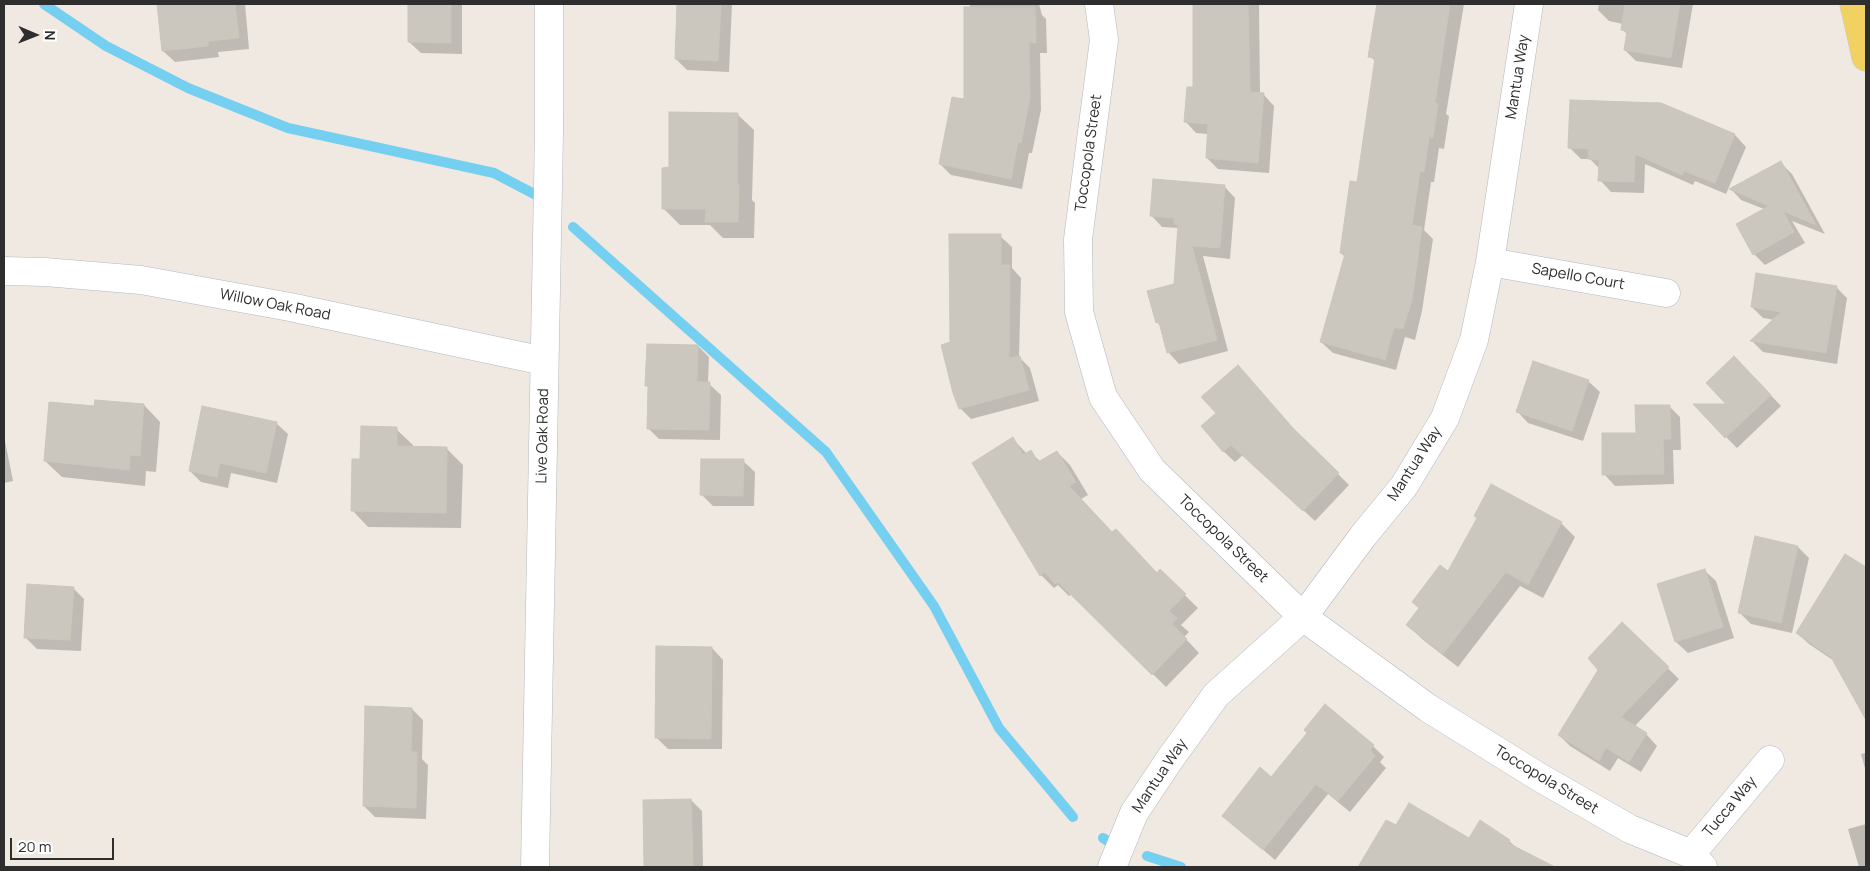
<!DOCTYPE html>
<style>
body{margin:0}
#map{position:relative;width:1870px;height:871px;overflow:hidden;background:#efe9e1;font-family:Manrope,sans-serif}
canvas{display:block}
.frame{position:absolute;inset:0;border:5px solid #2e2e2e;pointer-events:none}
.north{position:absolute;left:10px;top:10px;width:50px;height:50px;-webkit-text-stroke:4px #fff;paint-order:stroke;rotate:91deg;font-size:14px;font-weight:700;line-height:20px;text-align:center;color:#2e2e2e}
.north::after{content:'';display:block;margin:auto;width:18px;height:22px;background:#2e2e2e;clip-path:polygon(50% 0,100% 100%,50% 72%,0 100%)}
.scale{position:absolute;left:10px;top:838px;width:104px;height:22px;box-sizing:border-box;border:2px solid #2e2e2e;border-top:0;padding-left:6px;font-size:15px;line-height:18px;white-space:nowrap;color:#2e2e2e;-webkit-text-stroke:4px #fff;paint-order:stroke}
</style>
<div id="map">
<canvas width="1870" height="871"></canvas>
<div class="frame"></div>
<div class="north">N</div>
<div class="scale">20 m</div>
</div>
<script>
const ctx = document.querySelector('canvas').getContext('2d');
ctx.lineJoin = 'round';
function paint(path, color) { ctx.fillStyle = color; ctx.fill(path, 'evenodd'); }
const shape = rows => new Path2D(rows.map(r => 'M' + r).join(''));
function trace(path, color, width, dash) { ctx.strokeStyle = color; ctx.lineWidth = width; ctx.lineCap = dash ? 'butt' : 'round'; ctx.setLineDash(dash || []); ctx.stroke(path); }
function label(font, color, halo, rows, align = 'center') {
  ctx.font = font + ' Manrope,sans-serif'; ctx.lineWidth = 4; ctx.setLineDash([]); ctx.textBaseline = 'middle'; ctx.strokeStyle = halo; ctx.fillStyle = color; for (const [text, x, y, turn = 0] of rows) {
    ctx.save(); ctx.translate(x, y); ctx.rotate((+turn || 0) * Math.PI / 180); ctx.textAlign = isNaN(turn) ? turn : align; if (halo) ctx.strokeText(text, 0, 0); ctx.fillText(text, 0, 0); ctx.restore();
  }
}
paint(shape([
 [158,4,245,4,249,49,218,52,219,57,175,62,163,51],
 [409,4,462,4,462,54,421,53,409,42],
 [679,4,732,4,729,72,687,70,676,59],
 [970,4,1039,4,1042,15,1046,19,1047,53,1040,53,1041,110,1032,153,1029,153,1022,189,951,175,940,164,965,100],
 [1194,4,1259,4,1260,94,1263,94,1274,106,1269,173,1218,169,1207,158,1208,134,1196,133,1185,121,1195,89],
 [1378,4,1464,4,1446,114,1449,116,1444,149,1439,148,1434,182,1431,182,1424,230,1433,239,1422,311,1415,340,1405,337,1396,370,1333,353,1321,342,1345,257,1341,253,1358,183,1376,62,1370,56],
 [1599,4,1693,4,1682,68,1636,61,1625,50,1628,35,1622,29,1623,24,1609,21,1598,10],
 [1661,105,1735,135,1746,147,1726,194,1695,181,1693,185,1645,164,1644,193,1611,192,1600,180,1600,169,1590,159,1581,159,1570,148],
 [737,114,754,130,752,200,755,203,754,238,723,238,710,225,680,225,664,209,670,169],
 [1780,162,1792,174,1825,234,1792,221,1805,243,1765,265,1754,254,1764,209,1741,200,1731,189],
 [1224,186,1235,198,1230,259,1203,256,1228,351,1179,364,1168,352,1161,327,1157,322,1175,285,1179,228,1162,227,1151,215],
 [1000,236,1012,247,1012,268,1021,278,1019,357,1030,368,1039,401,971,419,960,408,951,343],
 [1836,287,1847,298,1837,364,1763,352,1752,341,1775,320,1763,318,1752,307],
 [698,346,709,357,708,383,721,395,720,440,659,439,648,428,649,388,647,385],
 [1238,366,1301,437,1349,485,1315,521,1243,455,1235,462,1223,451],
 [1746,369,1781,406,1737,448,1726,437],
 [1588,381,1600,392,1583,441,1528,423,1517,411],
 [144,405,160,422,156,472,146,471,145,486,62,477,45,461,95,407],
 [1669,406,1680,417,1681,450,1673,450,1674,484,1615,486,1604,474,1637,434],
 [276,423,288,434,277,483,231,473,228,488,201,482,190,471],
 [396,429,413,445,413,448,446,448,463,465,461,528,368,527,352,510,361,461],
 [4,436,13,481,4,483],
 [1013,439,1027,454,1030,452,1041,462,1057,452,1070,465,1088,495,1081,499,1113,534,1157,574,1160,571,1198,608,1181,625,1189,632,1184,637,1199,653,1166,687,1072,594,1069,596,1058,585,1054,588,1041,575,974,463],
 [743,461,755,472,754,506,713,506,701,494],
 [1561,523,1575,537,1543,598,1520,586,1458,667,1422,639,1408,625,1449,573],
 [1798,547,1809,558,1792,633,1751,624,1739,612],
 [1846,556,1866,569,1866,646,1851,669,1866,661,1866,718,1842,674,1849,671,1809,644,1797,633],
 [1704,570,1716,581,1734,638,1688,653,1676,642,1658,585],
 [73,588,84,599,81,651,37,649,26,638],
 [1622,624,1679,679,1634,727,1646,734,1657,746,1641,772,1618,758,1610,771,1570,746,1559,735,1599,670],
 [712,648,723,660,722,749,668,749,657,738],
 [412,709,423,720,422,759,428,765,426,819,375,817,364,806],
 [1309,733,1373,746,1384,757,1380,762,1386,768,1350,812,1328,794,1275,860,1224,816,1272,778],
 [1866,753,1866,772,1861,754],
 [691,800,702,811,703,867,646,867,644,801],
 [1866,824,1866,867,1859,867,1848,829],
 [1396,827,1469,840,1509,841,1518,849,1553,867,1361,867]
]), '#0003');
trace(shape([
 [44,4,106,46,188,88,288,128,494,173,538,196],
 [573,227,826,452,934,606,999,728,1073,817],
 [1103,838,1117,847],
 [1147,856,1181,867]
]), '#75cff0', 10);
const building = shape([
 [157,4,235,4,239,38,208,41,208,46,162,51,157,4],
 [408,4,451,4,451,43,408,42,408,4],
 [677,4,721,4,718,61,675,59,677,4],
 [1193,4,1248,4,1250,92,1264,93,1258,163,1206,158,1208,124,1184,122,1187,87,1193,87,1193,4],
 [1377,4,1450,4,1435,103,1438,104,1433,138,1429,138,1424,172,1420,171,1412,225,1422,227,1412,300,1403,329,1394,327,1385,360,1320,342,1345,254,1340,253,1350,181,1357,182,1375,58,1368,57,1377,4],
 [1625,4,1680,4,1671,58,1624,50,1627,31,1621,30,1625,4],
 [964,7,1035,7,1036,43,1029,42,1030,98,1021,143,1018,142,1011,179,939,164,952,97,964,99,964,7],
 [1570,100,1661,103,1735,134,1715,183,1684,171,1682,175,1635,154,1634,182,1598,181,1599,160,1588,159,1589,149,1568,148,1570,100],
 [669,112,738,113,737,185,739,185,738,222,705,222,706,209,662,209,662,168,669,167,669,112],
 [1781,161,1816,225,1783,211,1794,232,1753,255,1736,224,1769,206,1729,189,1781,161],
 [1153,179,1225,185,1220,248,1192,246,1217,340,1167,353,1159,322,1156,323,1147,291,1174,284,1178,225,1174,224,1174,218,1150,216,1153,179],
 [949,234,1001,234,1001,265,1010,265,1009,358,1020,356,1029,390,959,409,953,393,941,345,950,342,949,234],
 [1756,273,1837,286,1826,353,1750,341,1781,312,1751,307,1756,273],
 [647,344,698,345,697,382,710,382,709,430,647,429,648,386,645,386,647,344],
 [1734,356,1771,395,1725,438,1693,404,1726,404,1706,383,1734,356],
 [1533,361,1589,380,1572,431,1516,412,1533,361],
 [1238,365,1292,427,1339,473,1303,511,1231,445,1223,452,1201,426,1216,413,1201,397,1238,365],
 [95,400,144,404,140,456,130,455,129,470,44,461,49,402,94,406,95,400],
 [1635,405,1670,405,1671,439,1663,439,1664,474,1602,475,1602,433,1636,433,1635,405],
 [202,406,277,422,266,473,220,463,217,477,189,471,202,406],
 [361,426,397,427,397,446,447,447,446,513,351,511,352,459,360,459,361,426],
 [1013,437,1023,455,1031,450,1038,462,1057,451,1076,482,1069,486,1112,532,1116,529,1157,573,1160,569,1186,594,1169,611,1177,618,1172,624,1187,639,1152,675,1058,582,1055,584,1045,572,1040,576,972,463,1013,437],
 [701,459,744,459,743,496,700,495,701,459],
 [1491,484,1562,522,1528,585,1506,572,1443,654,1406,625,1419,608,1412,602,1440,565,1448,571,1477,518,1474,516,1491,484],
 [1755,536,1798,546,1781,623,1738,613,1755,536],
 [1845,554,1866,567,1866,720,1831,657,1796,633,1845,554],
 [1705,569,1723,627,1675,642,1657,584,1705,569],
 [27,584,74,587,70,640,24,638,27,584],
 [1622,622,1669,667,1621,717,1647,733,1629,762,1606,748,1599,761,1558,735,1598,670,1588,658,1622,622],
 [656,646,712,647,711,739,655,738,656,646],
 [1325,704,1374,745,1370,750,1375,756,1338,801,1316,784,1263,850,1222,816,1260,767,1271,777,1307,733,1304,730,1325,704],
 [365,706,412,708,411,752,417,752,416,808,363,806,365,706],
 [691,799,693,867,644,867,643,800,691,799],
 [1409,803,1469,838,1480,820,1510,840,1508,843,1555,867,1358,867,1386,820,1396,825,1409,803]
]);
paint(building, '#cbc7bf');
trace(building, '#cbc5ba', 1);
const minor = shape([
 [1099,4,1104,40,1078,239,1079,312,1103,397,1152,470,1303,617,1428,708,1539,777,1630,829,1691,854,1703,867],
 [1490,262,1666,293],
 [4,271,45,272,141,280,290,307,544,361],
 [1691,854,1770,760],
 [535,867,549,133,549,4],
 [1112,867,1134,813,1170,759,1216,695,1303,617,1363,536,1404,486,1445,418,1474,340,1490,262,1529,4]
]);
const major = shape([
 [1854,4,1866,57]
]);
trace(minor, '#b4b7c1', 29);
trace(major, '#c9c9c9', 29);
trace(minor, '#fff', 28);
trace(major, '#f2d163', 28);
label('15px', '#2e2e2e', '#fff', [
 ["Mantua Way",1518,77,-81],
 ["Toccopola Street",1089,153,-82],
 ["Sapello Court",1578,277,10],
 ["Willow Oak Road",275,305,11],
 ["Live Oak Road",543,436,-89],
 ["Mantua Way",1415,464,-57],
 ["Toccopola Street",1223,539,44],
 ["Mantua Way",1160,776,-56],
 ["Toccopola Street",1546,780,31],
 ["Tucca Way",1730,807,-50]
]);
</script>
